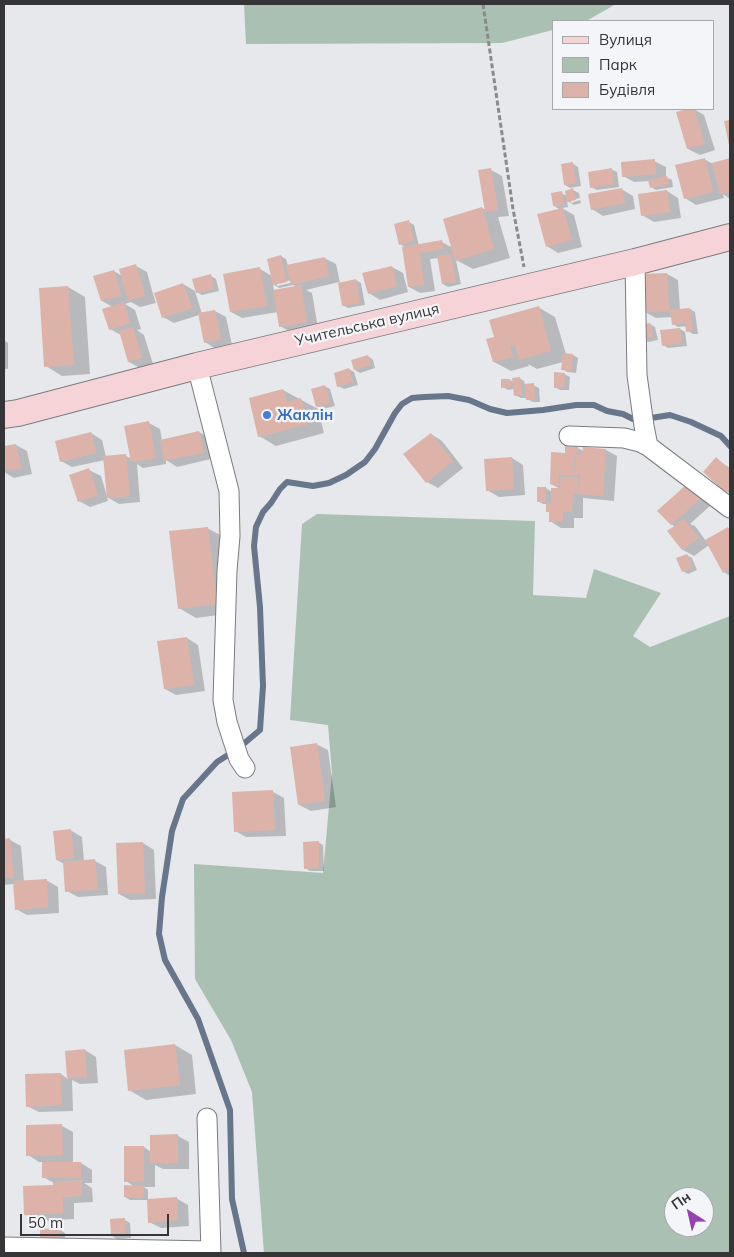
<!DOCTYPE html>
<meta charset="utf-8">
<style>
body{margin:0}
#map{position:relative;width:734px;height:1257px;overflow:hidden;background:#e6e8eb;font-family:Mulish,sans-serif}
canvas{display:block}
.frame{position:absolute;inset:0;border:5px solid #353537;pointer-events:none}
.legend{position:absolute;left:552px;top:20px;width:162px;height:90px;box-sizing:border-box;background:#f4f5f9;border:1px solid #a8a8ab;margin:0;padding:6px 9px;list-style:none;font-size:15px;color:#353537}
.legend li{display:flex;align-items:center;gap:10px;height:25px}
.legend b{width:25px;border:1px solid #a8a8ab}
.north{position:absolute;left:664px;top:1187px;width:50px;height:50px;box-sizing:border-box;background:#f4f5f9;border:1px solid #a8a8ab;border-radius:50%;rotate:325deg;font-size:14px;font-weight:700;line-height:20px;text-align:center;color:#353537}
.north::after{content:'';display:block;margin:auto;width:18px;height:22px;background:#9643b2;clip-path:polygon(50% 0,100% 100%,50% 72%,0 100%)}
.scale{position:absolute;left:20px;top:1214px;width:149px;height:22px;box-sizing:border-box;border:2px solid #353537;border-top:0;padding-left:6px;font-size:15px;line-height:18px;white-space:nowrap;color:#353537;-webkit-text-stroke:4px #f4f5f9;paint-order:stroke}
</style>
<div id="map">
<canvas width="734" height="1257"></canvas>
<div class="frame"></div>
<ul class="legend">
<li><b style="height:6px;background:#f6d3d7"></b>Вулиця</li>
<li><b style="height:14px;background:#a9c0b3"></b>Парк</li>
<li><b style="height:14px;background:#ddb3a9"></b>Будівля</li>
</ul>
<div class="north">Пн</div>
<div class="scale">50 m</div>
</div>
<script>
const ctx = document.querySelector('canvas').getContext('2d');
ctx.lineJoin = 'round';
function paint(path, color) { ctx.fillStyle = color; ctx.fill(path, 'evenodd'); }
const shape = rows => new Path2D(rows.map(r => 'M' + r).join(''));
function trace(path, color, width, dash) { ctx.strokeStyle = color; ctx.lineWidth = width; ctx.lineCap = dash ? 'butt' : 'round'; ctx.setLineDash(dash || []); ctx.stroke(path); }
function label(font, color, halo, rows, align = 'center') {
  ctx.font = font + ' Mulish,sans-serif'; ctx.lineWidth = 4.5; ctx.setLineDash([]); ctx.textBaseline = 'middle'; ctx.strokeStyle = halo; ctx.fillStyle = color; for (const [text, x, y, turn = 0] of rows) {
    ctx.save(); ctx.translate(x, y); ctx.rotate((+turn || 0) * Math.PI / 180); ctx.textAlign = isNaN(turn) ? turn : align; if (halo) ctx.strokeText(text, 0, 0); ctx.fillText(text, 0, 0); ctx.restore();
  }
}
paint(shape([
 [244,4,616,4,588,20,553,21,553,30,502,43,246,44],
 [317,514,535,521,533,595,586,598,594,569,661,593,633,636,650,647,730,616,730,1253,264,1253,252,1092,231,1040,195,979,194,864,323,873,332,773,328,725,290,720,302,524],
 [674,1197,704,1197,704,1227,674,1227]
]), '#a9c0b3');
paint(shape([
 [692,109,694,109,704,115,715,150,700,155,688,149,677,113],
 [704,159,713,164,730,159,730,199,723,194,724,198,696,205,685,198],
 [654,161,666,167,666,177,672,180,673,187,656,190,651,187,650,181,634,182,623,176],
 [573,164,578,167,581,186,570,188,565,185],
 [611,169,617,172,619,187,597,190,591,187],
 [491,170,502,176,509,216,498,217,510,258,473,269,456,260,461,284,448,287,443,284,438,258,430,259,435,291,420,293,409,287,406,248,400,244,409,222,414,225,419,246,442,242,453,248,482,208,486,210],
 [621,189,633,196,635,209,603,216,592,209],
 [573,190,579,193,580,198,571,200,571,203,580,200,581,203,574,205,567,201,568,207,562,208,574,215,582,247,558,253,547,246,561,210,554,206,561,193,567,196],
 [667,191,678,198,681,218,654,222,642,215],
 [281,256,286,259,288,266,324,258,336,264,340,283,356,280,361,283,365,305,348,308,343,305,339,282,306,290,312,293,318,328,291,332,280,326,278,312,242,318,231,312,260,269,272,276],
 [293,280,294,282,277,286,277,283],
 [273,284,279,288,293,285,298,287,274,291],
 [136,266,147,272,153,294,183,284,197,292,211,276,216,279,219,291,202,295,195,291,202,314,215,311,226,317,232,345,216,349,205,342,199,315,174,323,163,317,156,294,153,294,156,303,140,307,131,302,125,304,135,310,141,329,137,330,144,335,153,364,140,368,129,362,121,335,110,329,113,307,102,301,114,271,122,276],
 [392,267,403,273,408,292,380,300,369,293],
 [667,274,678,280,680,310,690,309,695,312,698,334,693,334,688,331,687,326,678,327,673,324,672,317,656,318,645,312],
 [68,287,85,297,90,374,62,376,46,366],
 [538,307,555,317,566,354,573,355,578,358,576,373,567,372,562,369,563,362,537,369,528,364,529,366,511,371,494,362,495,338],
 [650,324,655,327,658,340,648,342,643,339],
 [680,329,685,332,687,346,668,348,663,345],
 [4,340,8,343,8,369,4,369],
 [368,356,373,360,375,368,360,373,355,370],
 [349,369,354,372,358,385,344,389,338,386],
 [564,374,570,377,569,390,560,390,555,387],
 [519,378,524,381,525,385,533,385,539,388,540,402,533,402,527,399,527,398,521,398,515,395,514,389,508,390,503,387,510,380,514,382],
 [324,386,330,389,335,406,323,409,317,406],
 [283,390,318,409,324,433,276,446,259,436],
 [149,423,160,429,162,441,199,432,210,438,215,458,177,467,166,460,166,464,143,468,137,464,140,502,119,504,107,497,108,501,90,507,79,501,89,470,101,476,107,496,108,495,105,460,72,467,61,461,91,433,102,440,106,457,126,456,132,459],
 [431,434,442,441,463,468,438,488,427,482],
 [16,445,27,451,32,474,14,478,4,472,4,448],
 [578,448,583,451,606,450,617,456,614,501,583,498,583,518,574,518,574,528,561,528,550,521,550,513,547,511,547,504,543,504,538,501,546,488,552,492,562,490,551,484,566,454],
 [512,458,523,465,525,495,499,497,487,490],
 [716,459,730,468,730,494,705,472],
 [699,492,711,505,690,524,695,526,706,541,728,528,730,530,730,576,724,572,709,545,694,556,683,550,669,531,676,527,671,524],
 [207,528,224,537,233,613,196,618,179,608],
 [687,555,692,558,697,570,688,574,683,571],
 [187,638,198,645,205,691,176,695,165,689],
 [316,744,328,750,336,807,311,811,299,805],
 [273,792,284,798,286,836,246,837,235,831],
 [70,830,82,837,84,861,95,861,106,867,108,895,78,897,67,891,64,864,57,860],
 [4,840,10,840,21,846,24,882,46,880,58,887,59,913,27,915,16,909,14,884,4,885],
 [318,842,323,845,324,871,310,871,305,868],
 [143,843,154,850,156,899,130,900,119,894],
 [175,1045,192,1055,196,1094,146,1100,129,1090],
 [85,1050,96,1057,98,1083,80,1084,72,1080,73,1111,39,1112,27,1106,61,1074,68,1079,67,1052],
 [62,1126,73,1132,73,1163,81,1163,92,1170,92,1183,84,1183,92,1188,93,1202,74,1203,74,1219,37,1221,26,1215,54,1186,54,1183,43,1177,43,1162,39,1162,28,1155],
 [178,1136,189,1142,189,1169,163,1169,155,1165,155,1187,144,1187,148,1190,148,1200,176,1198,188,1205,189,1226,161,1228,149,1222,148,1200,130,1200,125,1197,135,1187,126,1181,144,1147,151,1152],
 [125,1220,130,1223,131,1238,117,1239,112,1236],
 [60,1230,65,1233,65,1241,42,1238]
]), '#0003');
trace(shape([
 [241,746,260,730,263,686,260,607,254,546,256,527,263,512,271,503,280,489,287,482,313,486,329,483,346,475,365,462,375,449,395,413,402,404,412,398,424,397,448,396,469,400,490,409,507,413,543,410,576,405,594,405,607,411,623,414,633,419,651,418,670,415,691,422,721,436,730,446],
 [231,753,217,762,183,799,172,831,162,897,159,934,165,960,198,1019,230,1110,232,1199,244,1253]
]), '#68768c', 6);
paint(shape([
 [687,109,694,109,705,144,687,149,676,112],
 [730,120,730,145,729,145,724,121],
 [705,158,713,192,684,199,675,165],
 [730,158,730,192,720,194,712,163],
 [655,159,656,174,622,177,621,162],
 [573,162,576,184,564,185,561,164],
 [491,168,498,210,485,212,478,170],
 [612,168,614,184,590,188,588,172],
 [667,176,669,184,650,188,648,180],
 [573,188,576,200,567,202,565,191],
 [622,188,625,203,591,210,588,194],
 [667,190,670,212,641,216,638,194],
 [562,191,564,205,553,206,551,193],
 [482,207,494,249,455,261,443,219],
 [563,208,572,240,546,247,537,214],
 [409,220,414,241,399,245,394,224],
 [442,240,444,249,420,253,424,285,408,287,402,247],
 [451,254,456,282,442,284,437,256],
 [281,255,287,282,273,285,267,259],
 [325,257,329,276,291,285,286,265],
 [136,264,145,296,128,301,119,269],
 [392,266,397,286,368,294,362,273],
 [260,267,267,306,230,312,223,274],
 [114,270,121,296,101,301,93,276],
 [667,273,669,311,644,312,641,274],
 [211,274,214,289,196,293,192,279],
 [356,279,360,303,342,306,338,283],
 [183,283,192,308,162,318,154,293],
 [301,285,307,322,279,327,273,290],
 [68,286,74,365,44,367,39,288],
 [124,302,130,323,109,330,102,309],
 [539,306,551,351,519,360,515,345,510,346,513,357,493,362,486,339,494,337,489,320],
 [690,308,693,331,686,332,685,323,672,325,670,310],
 [215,310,221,339,204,343,198,313],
 [650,323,653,337,642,340,639,325],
 [133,327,142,358,128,362,119,331],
 [680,328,682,343,662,346,660,330],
 [563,353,573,354,571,371,561,370],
 [368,355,371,365,354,370,351,360],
 [349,368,353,382,337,387,334,373],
 [554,372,565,373,564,388,554,388],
 [520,377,522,395,514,396,512,378],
 [501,379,510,379,511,387,501,388],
 [534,383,535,399,526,400,525,384],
 [325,385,330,403,316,407,311,389],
 [283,389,287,402,301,398,308,424,258,437,249,398],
 [149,421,156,458,131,462,124,426],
 [199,431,205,452,164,461,160,440],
 [91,432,96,453,60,462,55,441],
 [431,433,453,461,426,483,403,454],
 [16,444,21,468,4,471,4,446],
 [565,446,578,447,578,452,575,453,573,475,559,475,559,485,550,484,551,452,565,453],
 [583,447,606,449,603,496,578,494,580,475,574,475,576,454,582,455],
 [126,454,130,496,107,498,103,456],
 [512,457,514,489,486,491,484,459],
 [716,457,730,470,730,488,726,493,703,472],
 [89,468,98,495,78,502,69,475],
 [561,477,578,477,578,493,573,493,572,512,563,512,563,522,549,522,549,512,546,512,546,503,551,504,551,488,560,488],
 [687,484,701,498,671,525,657,511],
 [537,487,546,487,546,502,537,502],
 [684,519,699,538,682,550,667,531],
 [208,527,217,604,178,609,169,531],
 [728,527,730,531,730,569,723,573,705,540],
 [687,554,693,567,682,572,676,558],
 [187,637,194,685,164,689,157,641],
 [317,743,325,801,298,805,290,747],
 [273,790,275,830,234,832,232,792],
 [71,829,74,858,56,860,53,831],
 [10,838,14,878,4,878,4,839],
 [319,841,319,868,304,869,303,842],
 [143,842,145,893,118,894,116,843],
 [95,859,98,889,65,892,63,862],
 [47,879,48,907,15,910,13,881],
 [175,1044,180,1085,128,1091,124,1050],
 [85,1049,87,1077,67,1078,65,1051],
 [61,1073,62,1105,26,1107,25,1074],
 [62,1124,63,1155,26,1156,26,1125],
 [178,1134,178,1163,150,1163,150,1135],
 [124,1146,144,1146,144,1181,124,1182],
 [42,1162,81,1162,81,1178,42,1178],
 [82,1180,82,1196,63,1197,63,1213,24,1215,23,1186,53,1185,53,1182],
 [124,1185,144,1186,143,1198,124,1197],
 [177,1197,178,1220,148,1223,147,1199],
 [125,1218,126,1236,111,1236,110,1219],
 [60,1228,60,1238,40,1239,40,1229]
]), '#ddb3a9');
const street = shape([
 [635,262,637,375,644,426,648,446,730,508],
 [197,366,229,491,230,536,227,571,223,700,227,722,239,759,245,768],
 [569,436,624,438,640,442,648,446],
 [207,1118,211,1253],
 [4,1247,211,1251]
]);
const secondary = shape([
 [4,415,18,413,197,366,635,262,730,237]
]);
trace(street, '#7a7c7f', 21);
trace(secondary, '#7a7c7f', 28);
trace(shape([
 [483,4,513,209,524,267]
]), '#898a8c', 3, [5, 2.5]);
trace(street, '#fff', 19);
trace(secondary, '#f6d3d7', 26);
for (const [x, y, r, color] of [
 [267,415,5,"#3f7fe0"]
]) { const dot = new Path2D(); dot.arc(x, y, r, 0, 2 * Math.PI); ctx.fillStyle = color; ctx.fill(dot); trace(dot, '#f4f5f9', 2); }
label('15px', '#353537', '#f4f5f9', [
 ["Учительська вулиця",367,325,-13]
]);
label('bold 15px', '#366cbe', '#f4f5f9', [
 ["Жаклін",277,415]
], 'left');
</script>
